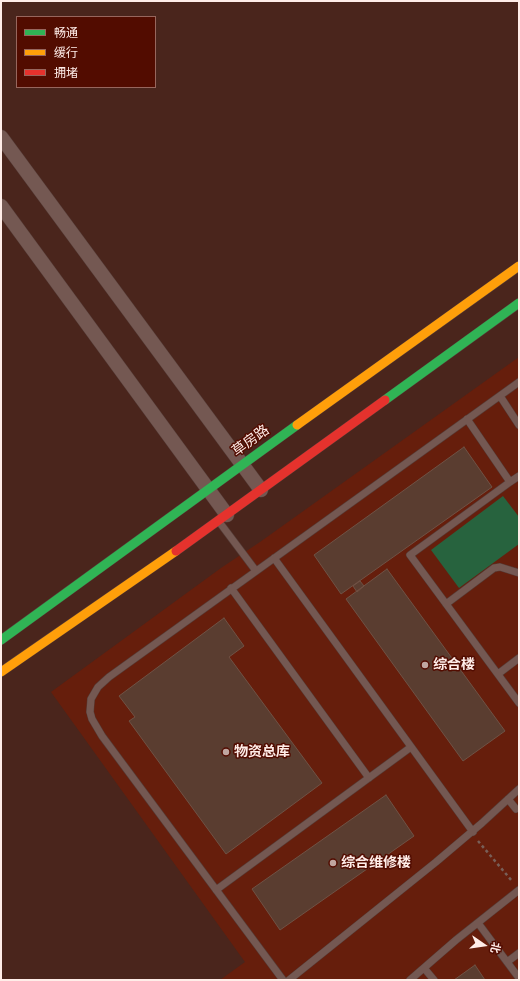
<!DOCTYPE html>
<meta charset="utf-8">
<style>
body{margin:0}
#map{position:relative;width:520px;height:981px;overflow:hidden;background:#4a251c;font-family:"Archivo Narrow","Noto Sans SC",sans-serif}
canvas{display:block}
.frame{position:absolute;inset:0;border:2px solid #ffede8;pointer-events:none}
.legend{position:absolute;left:16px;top:16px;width:140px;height:72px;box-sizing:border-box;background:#520c00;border:1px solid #97665d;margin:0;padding:5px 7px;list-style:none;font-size:12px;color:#ffede8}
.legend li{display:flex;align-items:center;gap:8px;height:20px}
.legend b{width:20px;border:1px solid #97665d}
.north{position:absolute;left:464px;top:925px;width:40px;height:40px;-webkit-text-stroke:3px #520c00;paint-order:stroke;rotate:103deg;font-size:11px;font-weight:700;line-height:16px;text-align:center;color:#ffede8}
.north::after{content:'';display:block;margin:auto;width:14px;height:18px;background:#ffede8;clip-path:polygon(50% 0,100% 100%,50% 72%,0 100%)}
</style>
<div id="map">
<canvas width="520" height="981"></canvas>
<div class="frame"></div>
<ul class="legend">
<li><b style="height:5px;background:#30b455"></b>畅通</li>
<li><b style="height:5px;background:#ff9f0a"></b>缓行</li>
<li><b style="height:5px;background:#e5322d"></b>拥堵</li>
</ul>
<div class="north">北</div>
</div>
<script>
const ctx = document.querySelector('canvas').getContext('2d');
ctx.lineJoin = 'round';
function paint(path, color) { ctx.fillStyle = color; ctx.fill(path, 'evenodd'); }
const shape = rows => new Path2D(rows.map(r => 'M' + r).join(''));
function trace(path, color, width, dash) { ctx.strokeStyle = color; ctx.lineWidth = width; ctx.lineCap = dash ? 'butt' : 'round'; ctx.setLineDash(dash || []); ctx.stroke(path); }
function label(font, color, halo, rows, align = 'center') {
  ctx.font = font + ' "Archivo Narrow","Noto Sans SC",sans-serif'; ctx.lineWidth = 3; ctx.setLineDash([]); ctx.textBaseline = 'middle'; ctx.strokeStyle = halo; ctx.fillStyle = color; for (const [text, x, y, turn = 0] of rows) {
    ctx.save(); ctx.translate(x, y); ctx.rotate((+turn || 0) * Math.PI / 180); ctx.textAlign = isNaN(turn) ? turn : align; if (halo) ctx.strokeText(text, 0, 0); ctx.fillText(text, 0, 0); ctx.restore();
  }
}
paint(shape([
 [519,357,519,980,220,980,245,962,51,692,221,568,260,542]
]), '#661e0c');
paint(shape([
 [503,496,519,517,519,544,459,588,431,550]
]), '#27633e');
const building = shape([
 [464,447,492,487,341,594,314,555,464,447],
 [387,569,505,731,463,761,346,599,387,569],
 [360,581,364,586,357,592,353,586,360,581],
 [224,618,244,646,229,657,322,783,226,854,129,721,135,717,119,696,224,618],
 [386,795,414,836,280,930,252,889,386,795],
 [475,965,485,980,454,980,475,965]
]);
paint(building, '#5a3d30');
trace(building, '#6f5245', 1);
const lane = shape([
 [500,396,519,425],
 [467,419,510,482,410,555,519,703],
 [510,482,519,476],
 [220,523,256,571],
 [274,558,473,832],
 [231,588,369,778],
 [446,604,494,568,500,567,519,573],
 [498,674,519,658],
 [508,799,516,809],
 [216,890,411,747],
 [478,923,519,978],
 [507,962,519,953],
 [424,968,434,980],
 [283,980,102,736,92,719,90,712,91,699,98,687,109,677,519,382],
 [289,980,436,862,482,823,519,789],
 [410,980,456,940,519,890]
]);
const street = shape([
 [1,137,261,490],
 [1,206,227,515]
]);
const fast = shape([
 [385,400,519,303],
 [1,640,297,425]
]);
const slow = shape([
 [297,425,519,266],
 [1,672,176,551]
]);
const jam = shape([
 [176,551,385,400]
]);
trace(lane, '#563d38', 8);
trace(street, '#563d38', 15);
trace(fast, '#563d38', 10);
trace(slow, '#563d38', 10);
trace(jam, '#563d38', 10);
trace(shape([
 [478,841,512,881]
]), '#785f58', 2.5, [3, 3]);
trace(lane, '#745852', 7);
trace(street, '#745852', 14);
trace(fast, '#30b455', 9);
trace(slow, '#ff9f0a', 9);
trace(jam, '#e5322d', 9);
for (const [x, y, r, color] of [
 [425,665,4,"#c0a7a1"],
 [226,752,4,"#c0a7a1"],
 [333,863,4,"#c0a7a1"]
]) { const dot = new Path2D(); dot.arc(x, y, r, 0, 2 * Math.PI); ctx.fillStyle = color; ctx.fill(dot); trace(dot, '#520c00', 1.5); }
label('14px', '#ffede8', '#520c00', [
 ["草房路",251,441,-36]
]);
label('bold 14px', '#ffede8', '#520c00', [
 ["综合楼",433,665],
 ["物资总库",234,752],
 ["综合维修楼",341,863]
], 'left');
</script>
